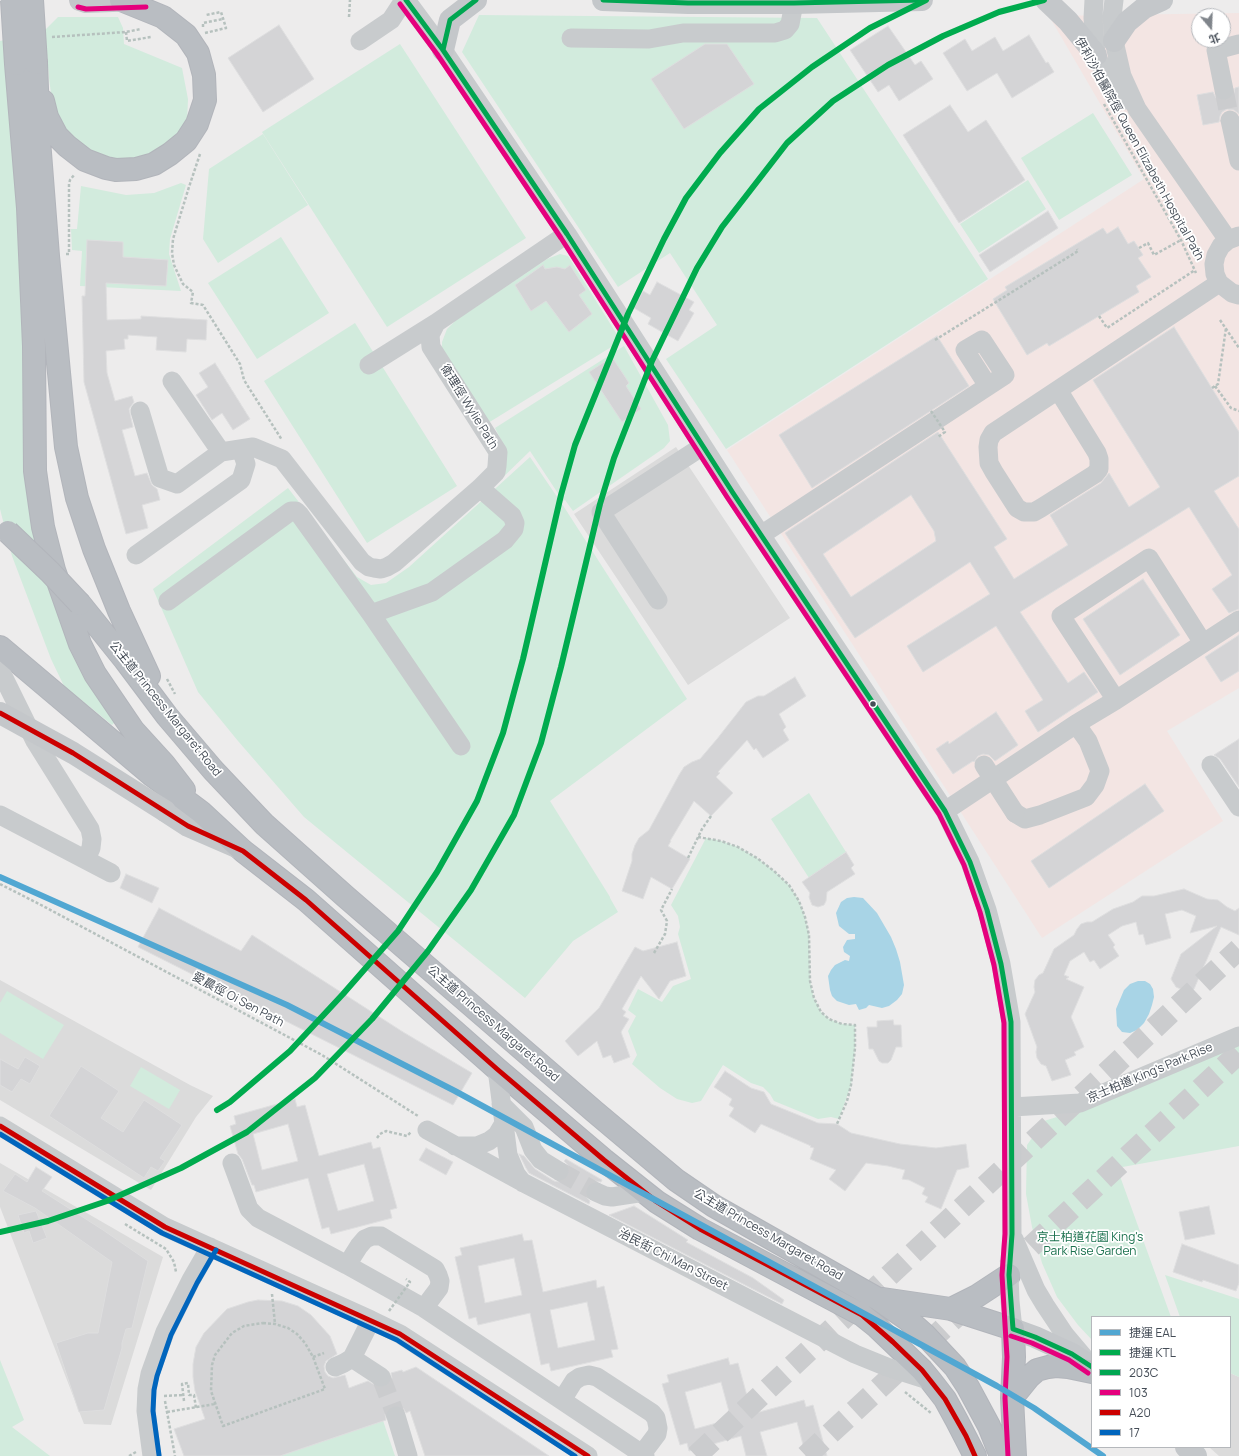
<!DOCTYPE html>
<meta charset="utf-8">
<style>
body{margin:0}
#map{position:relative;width:1239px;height:1456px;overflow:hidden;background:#edecec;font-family:Manrope,"Noto Sans TC",sans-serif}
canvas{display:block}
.legend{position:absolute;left:1091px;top:1316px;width:140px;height:132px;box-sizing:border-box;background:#fff;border:1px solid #b5b8bc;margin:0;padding:5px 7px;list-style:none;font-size:12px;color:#454d57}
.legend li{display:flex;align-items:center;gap:8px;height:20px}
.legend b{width:20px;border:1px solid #b5b8bc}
.north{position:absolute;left:1191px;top:8px;width:40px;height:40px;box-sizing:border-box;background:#fff;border:1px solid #b5b8bc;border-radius:50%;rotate:161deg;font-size:11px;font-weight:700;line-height:16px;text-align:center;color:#454d57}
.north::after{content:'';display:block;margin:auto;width:14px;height:18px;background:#80858b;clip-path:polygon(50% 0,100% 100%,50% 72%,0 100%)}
</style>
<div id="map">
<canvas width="1239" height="1456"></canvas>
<ul class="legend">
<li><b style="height:5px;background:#51a7d2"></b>捷運 EAL</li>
<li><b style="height:5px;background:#00ab4e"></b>捷運 KTL</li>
<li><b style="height:5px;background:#00a651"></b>203C</li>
<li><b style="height:5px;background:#e5007d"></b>103</li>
<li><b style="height:5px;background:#c00"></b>A20</li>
<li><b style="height:5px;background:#0065bd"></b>17</li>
</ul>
<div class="north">北</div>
</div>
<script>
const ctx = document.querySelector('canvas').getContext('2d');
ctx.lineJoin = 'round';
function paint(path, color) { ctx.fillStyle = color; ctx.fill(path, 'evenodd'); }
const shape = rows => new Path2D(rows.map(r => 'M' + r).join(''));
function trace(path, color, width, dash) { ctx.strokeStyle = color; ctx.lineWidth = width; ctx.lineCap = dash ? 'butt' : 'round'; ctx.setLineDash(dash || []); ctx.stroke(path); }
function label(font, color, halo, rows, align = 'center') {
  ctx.font = font + ' Manrope,"Noto Sans TC",sans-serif'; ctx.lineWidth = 3.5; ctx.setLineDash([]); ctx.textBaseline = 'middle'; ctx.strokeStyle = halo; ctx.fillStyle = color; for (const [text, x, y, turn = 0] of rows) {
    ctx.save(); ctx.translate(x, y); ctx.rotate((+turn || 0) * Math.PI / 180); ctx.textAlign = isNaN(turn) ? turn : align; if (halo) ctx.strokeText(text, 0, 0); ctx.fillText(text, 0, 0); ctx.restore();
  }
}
paint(shape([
 [676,447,790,618,688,685,574,514],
 [0,980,190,1085,213,1096,196,1117,151,1190,0,1100],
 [0,1163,163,1257,111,1425,84,1424,0,1207],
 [1230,1373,1239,1377,1239,1456,1219,1456,1209,1447,1230,1447]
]), '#dbdbdb');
paint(shape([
 [1239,13,1239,688,1167,731,1223,821,1042,938,727,450,1144,179,1049,16],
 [1199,16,1223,16,1223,40,1199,40]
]), '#f3e5e3');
paint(shape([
 [479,15,817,18,988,279,726,449,666,359,717,325,670,253,618,287,462,52],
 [58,17,118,17,123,28,124,44,182,68,188,99,187,122,172,142,136,163,89,159,59,121,52,101,49,78,45,30],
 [5,40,19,209,23,304,26,472,116,721,112,725,64,686,51,659,12,556,0,509,0,41],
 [400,44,526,238,387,327,262,132],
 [1093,113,1132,175,1059,220,1021,158],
 [263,134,308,205,218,263,203,239,209,169],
 [1028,180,1046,209,979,253,960,224],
 [181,183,186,185,170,239,169,254,181,291,80,286,82,251,72,250,71,229,77,229,81,186,126,195,154,193],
 [281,237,329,313,257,359,208,283],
 [560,254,568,256,621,341,488,423,442,353,442,342,447,329,456,320,547,259],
 [355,323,457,486,367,543,264,381],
 [624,346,668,425,670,441,664,448,573,511,565,500,563,501,530,451,495,485,504,446,495,428],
 [530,457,566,510,687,699,550,801,610,897,610,898,618,912,573,941,525,998,304,817,238,741,198,692,153,589,288,488,357,577,371,585,386,583,409,567],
 [809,793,846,852,809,878,771,819],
 [706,838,721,841,738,847,757,858,774,871,789,885,799,901,805,917,809,935,810,981,814,998,821,1012,829,1019,842,1024,855,1025,855,1048,851,1085,839,1119,831,1117,818,1119,774,1101,770,1094,763,1087,751,1083,723,1065,701,1101,692,1103,677,1099,660,1088,632,1064,637,1055,628,1031,636,1016,628,1010,638,989,662,1002,673,986,691,979,678,934,680,927,678,916,671,905],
 [7,991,64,1025,43,1059,0,1033,0,1003],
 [1239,1043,1239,1146,1117,1168,1171,1317,1092,1317,1092,1340,1078,1325,1057,1297,1042,1263,1032,1227,1026,1194,1027,1145,1044,1121,1076,1111],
 [141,1067,180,1090,169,1109,130,1086],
 [1165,1275,1239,1299,1239,1377,1230,1373,1230,1317,1180,1317],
 [0,1360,24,1420,12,1427,50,1456,0,1456],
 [371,1385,395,1456,202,1456]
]), '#d2ebdd');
paint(shape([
 [854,897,863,898,877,913,891,937,896,949,900,962,904,985,902,994,897,1000,889,1006,882,1008,869,1005,866,1008,859,1010,856,1004,849,1005,837,1001,832,996,830,990,828,976,831,970,835,965,845,960,849,961,850,956,844,952,843,947,847,940,855,939,855,934,849,934,839,926,836,913,841,902,847,898],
 [1138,981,1145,981,1150,984,1153,989,1154,997,1152,1005,1149,1014,1144,1023,1137,1030,1130,1033,1122,1032,1117,1026,1116,1009,1124,990,1130,984]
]), '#a8d4e6');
const building = shape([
 [279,25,314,79,263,112,228,58,279,25],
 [888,26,915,65,921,61,933,79,899,101,889,85,878,92,850,50,888,26],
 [1029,35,1046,63,1048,62,1054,72,1012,98,997,73,967,91,943,53,965,39,972,51,995,37,1003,51,1029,35],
 [705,44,727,44,754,84,684,129,651,79,705,44],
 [1239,87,1239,114,1234,110,1227,109,1222,112,1220,116,1219,122,1203,125,1197,95,1213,92,1216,98,1221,100,1226,101,1232,98,1234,93,1235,88,1239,87],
 [950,105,968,132,986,120,1025,180,959,223,903,135,950,105],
 [1048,211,1058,228,990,272,979,255,1048,211],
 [1118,227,1128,244,1134,241,1143,255,1138,258,1151,277,1136,286,1139,292,1049,346,1047,343,1027,355,993,299,1007,290,1005,287,1103,228,1107,234,1118,227],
 [87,240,123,242,123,257,168,260,166,286,106,283,107,320,141,319,141,316,207,320,206,340,187,339,186,352,156,350,157,337,128,335,128,339,124,339,125,349,106,351,107,373,115,401,132,396,134,402,129,409,133,427,122,430,135,476,147,473,152,485,157,489,160,500,142,505,148,528,126,534,84,382,82,296,85,296,87,240],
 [543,265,545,269,557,267,565,269,570,265,586,290,579,295,592,314,569,332,546,301,531,311,515,285,543,265],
 [657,282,694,302,689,310,694,313,678,341,648,324,651,318,634,308,643,291,650,295,657,282],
 [1174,327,1239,432,1239,476,1214,491,1239,529,1239,609,1229,613,1212,589,1232,575,1189,507,1020,612,1068,683,1084,672,1098,692,1038,732,1025,711,1043,700,996,626,923,672,907,646,990,594,970,562,855,638,785,533,938,432,1007,539,994,547,1014,579,1068,545,1050,515,1101,483,1109,473,1129,507,1160,487,1093,380,1174,327],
 [911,495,934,531,936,541,851,597,823,554,911,495],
 [937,336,969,386,812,488,779,435,937,336],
 [612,357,629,383,626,386,641,409,622,422,589,372,612,357],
 [215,363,250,419,233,430,222,413,212,420,196,395,208,387,199,373,215,363],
 [1143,579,1180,635,1120,675,1083,619,1143,579],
 [1239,635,1239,671,1221,682,1205,657,1239,635],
 [795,677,806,696,779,714,786,727,783,730,789,740,763,758,756,748,754,750,747,740,718,772,720,773,716,777,733,793,711,816,694,801,670,841,671,841,668,846,690,859,672,889,651,877,643,899,622,891,632,861,632,854,635,845,639,838,649,830,679,775,684,767,692,762,700,759,717,739,746,702,758,696,764,696,795,677],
 [996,712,1018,745,995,761,989,755,983,754,978,756,974,762,973,761,953,774,936,749,948,741,949,744,996,712],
 [1239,739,1239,787,1220,759,1214,755,1239,739],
 [1145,784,1164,811,1049,888,1031,861,1145,784],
 [846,852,854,865,851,868,855,874,827,892,826,901,824,905,818,907,812,905,809,897,810,893,802,882,846,852],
 [126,874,159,888,152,903,120,888,126,874],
 [1184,889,1207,899,1218,900,1227,907,1235,911,1239,908,1239,935,1221,927,1194,989,1190,990,1185,991,1176,987,1171,979,1181,954,1217,926,1190,933,1196,916,1182,910,1165,914,1171,938,1146,945,1143,934,1139,935,1136,922,1122,926,1108,935,1115,945,1113,947,1119,956,1100,969,1094,960,1090,962,1084,952,1070,961,1064,975,1069,977,1066,979,1084,987,1071,1017,1084,1047,1074,1052,1076,1055,1065,1060,1071,1075,1052,1081,1046,1066,1041,1064,1037,1058,1036,1052,1037,1047,1025,1014,1035,992,1034,987,1035,980,1039,975,1043,973,1054,949,1074,935,1077,929,1081,924,1087,922,1092,922,1113,909,1133,902,1142,896,1154,896,1184,889],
 [159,908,241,951,252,935,403,1032,472,1073,453,1105,138,947,159,908],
 [677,942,686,976,670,981,659,999,641,976,622,1009,626,1012,623,1016,629,1019,621,1032,630,1057,614,1063,611,1055,603,1058,597,1041,578,1056,565,1041,599,1008,635,947,643,951,677,942],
 [893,1020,894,1025,901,1025,902,1047,896,1047,891,1060,888,1063,882,1063,879,1061,873,1049,869,1049,867,1027,877,1027,877,1021,893,1020],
 [25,1057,40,1066,30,1084,21,1079,12,1092,0,1085,0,1059,18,1069,25,1057],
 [81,1066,119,1091,101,1118,123,1132,144,1100,182,1125,160,1158,165,1161,158,1171,151,1167,144,1178,49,1116,81,1066],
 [725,1071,751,1088,764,1092,771,1104,818,1123,837,1124,851,1133,900,1144,936,1148,966,1144,969,1167,957,1170,941,1209,925,1202,928,1197,922,1194,925,1188,909,1180,902,1179,905,1170,888,1166,866,1163,845,1191,829,1179,836,1170,810,1159,814,1148,810,1147,811,1146,761,1124,755,1133,729,1116,734,1108,729,1105,732,1099,714,1087,725,1071],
 [295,1099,297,1107,305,1105,319,1156,371,1142,373,1149,380,1147,397,1208,390,1210,392,1218,331,1234,329,1227,322,1229,308,1178,256,1192,254,1185,252,1185,242,1159,238,1154,230,1126,236,1124,234,1116,295,1099],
 [288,1124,298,1161,262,1170,253,1134,288,1124],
 [364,1164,374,1201,338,1211,327,1174,364,1164],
 [426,1148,453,1162,446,1175,419,1160,426,1148],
 [519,1154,524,1156,535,1169,554,1181,559,1182,564,1181,569,1176,570,1171,568,1165,564,1161,566,1159,602,1180,601,1182,595,1181,590,1183,586,1187,585,1194,587,1198,590,1201,589,1204,529,1173,526,1168,519,1154],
 [36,1167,52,1177,42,1191,103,1230,148,1261,132,1328,126,1329,122,1343,122,1348,104,1410,79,1412,56,1343,88,1333,98,1333,112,1262,35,1208,3,1191,15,1174,27,1182,36,1167],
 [634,1206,688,1240,686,1242,753,1278,784,1300,782,1304,609,1215,634,1206],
 [1209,1206,1215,1234,1185,1240,1179,1212,1209,1206],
 [36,1211,47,1238,33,1243,29,1231,24,1233,18,1215,36,1211],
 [522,1234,524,1241,532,1240,543,1292,596,1280,597,1288,604,1286,618,1349,611,1350,613,1357,551,1371,549,1363,541,1365,530,1313,478,1325,476,1317,469,1319,455,1257,462,1255,460,1248,522,1234],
 [514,1258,522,1295,485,1303,478,1266,514,1258],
 [587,1302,595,1340,558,1348,550,1310,587,1302],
 [1182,1244,1239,1265,1239,1283,1236,1291,1203,1280,1202,1282,1173,1272,1182,1244],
 [258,1300,282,1301,298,1306,311,1315,330,1336,337,1354,326,1361,324,1366,325,1372,328,1376,333,1378,345,1375,349,1388,368,1381,380,1388,386,1387,390,1383,392,1378,391,1373,402,1370,403,1372,416,1367,549,1456,425,1456,410,1411,406,1413,403,1408,398,1405,392,1406,388,1409,385,1414,386,1420,280,1456,184,1456,174,1429,205,1419,195,1391,193,1377,193,1364,196,1347,204,1333,227,1309,248,1302,258,1300],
 [728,1358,730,1365,738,1363,752,1414,804,1400,806,1407,813,1405,827,1456,806,1456,797,1422,760,1432,767,1456,746,1456,741,1436,689,1451,687,1443,680,1445,662,1384,669,1382,667,1375,728,1358],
 [721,1382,731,1419,695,1429,685,1392,721,1382]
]);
paint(building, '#d4d4d6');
trace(building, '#dededf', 1);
trace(shape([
 [1224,90,1230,120],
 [559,1171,596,1192],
 [381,1377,396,1416]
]), '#cbccce', 19, [19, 10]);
trace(shape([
 [1007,1269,1239,1053],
 [696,1456,1239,949],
 [806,1456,973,1301]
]), '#cbccce', 22, [22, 11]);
const highway = shape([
 [36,63,39,140,48,256,66,447,77,498,94,549,119,611,149,676],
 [16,64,28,208,34,346,35,471,43,527,54,570,80,644,95,674,133,730,164,764,184,790],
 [43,101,47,117,57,136,67,146,85,160,106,168,116,170,136,169,154,164,170,154,186,141,197,124,205,100,204,75,198,53,186,35,163,17,121,0],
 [80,604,125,660,167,716,213,770,264,824,346,897,595,1112,676,1180,714,1206,878,1299,907,1319,925,1335,955,1367,968,1387,989,1426,1001,1456],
 [0,647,153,776,201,812,243,851,306,900,497,1069,604,1160,657,1202,700,1229,862,1315,877,1327,922,1370,931,1381,945,1399,957,1421,975,1456],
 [883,1299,951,1309,1013,1329,1014,1357,1012,1398,1015,1456],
 [951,1309,977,1296,1009,1275],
 [1012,1398,1029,1377,1037,1370,1048,1367,1056,1366,1068,1367,1092,1372]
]);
trace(highway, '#b2b5bb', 24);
trace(shape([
 [349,17,350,0],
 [203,27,203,23,223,19],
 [126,32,127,41,151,37],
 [205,33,226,28,221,12,206,15],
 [52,37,126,32,141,29],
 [1104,104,1181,240,1196,273],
 [200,154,189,187,173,239,172,253,174,265,183,284,193,292,191,303,203,305,240,364,244,380,282,440],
 [1139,248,1148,243,1154,255,1181,240],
 [66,254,69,254,69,184,70,180,74,175],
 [1099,316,1107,328,1195,270],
 [1220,320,1239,348],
 [935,340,1078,251,1077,249],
 [1215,386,1231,408,1239,411],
 [1212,388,1218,384,1226,328],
 [167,679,175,694],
 [698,837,721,841,738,847,757,858,774,871,789,885,799,901,805,917,809,935,810,981,814,998,821,1012,829,1019,842,1024,855,1025,855,1048,851,1085,847,1101,837,1124],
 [688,858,702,829,711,816],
 [0,884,43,906,322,1055,418,1116],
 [654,953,665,934,667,921,661,910,672,889],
 [377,1138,380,1134,386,1131,407,1136,411,1132],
 [125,1224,166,1249,174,1262,176,1272],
 [272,1294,275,1324],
 [263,1323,275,1324,288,1328,297,1334,305,1343,313,1357,325,1389,223,1426,211,1391,212,1365,215,1355,232,1333,244,1326,263,1323],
 [313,1357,324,1353],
 [905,1392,931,1413],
 [164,1396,183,1395],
 [165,1401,175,1456],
 [184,1401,182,1384,188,1383,189,1395,194,1395,196,1408],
 [167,1412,215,1404],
 [129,1456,136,1452]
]), '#b6c1be', 2.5, [3, 2]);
trace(shape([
 [406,0,443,50,567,234,733,493,945,811,970,862,987,910,1001,964,1011,1022,1012,1234,1009,1275,1010,1301,1013,1329],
 [1094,0,1093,18,1096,55,1108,79,1120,94,1127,100],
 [1114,0,1112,17,1114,41,1122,76,1137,109,1228,240],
 [571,38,649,39,683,33,775,33,785,30,790,24,794,3],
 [360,41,391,20,404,0],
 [1224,90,1216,50,1239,44],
 [1230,120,1239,161],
 [1239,236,1228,240,1221,246,1216,255,1214,264,1215,274,1219,283,1232,293,1239,295],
 [369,365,436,323],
 [172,381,221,452,253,447,282,459,362,562,369,567,374,568,381,569,387,567,394,563,480,488,496,472,497,466,498,452,431,347,430,335,436,323,567,234],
 [1059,390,1063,398,1097,453,1099,459,1099,469,1095,474,1041,508,1034,512,1024,512,1017,508,994,472,989,463,988,447,989,440,993,433,1219,283],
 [140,411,160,478,177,484,221,452],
 [761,535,1005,375,982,340,965,350,988,386],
 [136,555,241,480,246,464,241,449],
 [658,600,601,512,703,446],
 [168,601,291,511,296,511,300,515,371,614,432,592,505,540,514,529,515,523,512,516,480,488],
 [371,614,461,746],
 [0,670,35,741,90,829,92,839,91,848,86,859],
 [1116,700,1061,616,1149,558,1203,643],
 [1211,765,1239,807],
 [945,811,1076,724,1116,700,1239,620],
 [1015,813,1025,819,1040,815,1086,797,1095,785,1100,771,1088,741,1076,724],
 [0,815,111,873],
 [497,1069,508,1155,516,1174,523,1183],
 [501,1104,524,1127,533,1150,541,1160,559,1171],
 [1012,1107,1080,1103,1239,1036],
 [0,1126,165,1227,371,1320,400,1334,588,1456],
 [427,1130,524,1183,855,1354,887,1367,931,1381],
 [455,1146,477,1146,489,1141,497,1135,503,1125],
 [232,1163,249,1209,258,1218,347,1265,424,1308,645,1456],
 [596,1192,605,1196,612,1197,645,1192],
 [1014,1239,1036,1290,1045,1305,1065,1335,1087,1361],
 [347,1265,359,1246,365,1239,372,1236,381,1236,435,1269,438,1275,440,1281,439,1288,424,1308],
 [371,1320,352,1358,381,1377],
 [335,1367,344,1363,352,1358],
 [562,1400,574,1381,580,1377,589,1375,597,1377,652,1413,656,1418,658,1428,657,1434,642,1454],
 [396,1416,408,1456],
 [152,1456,146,1411,147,1389,150,1374,165,1332,191,1280,210,1247]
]), '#c8cbcd', 19);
trace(shape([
 [80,0,86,2,139,0],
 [603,0,688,3,794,3,922,0],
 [1046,0,1068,21,1096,55],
 [1114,41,1127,22,1144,8,1162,0],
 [443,50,450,20,476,0],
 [165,811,188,826,241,849],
 [1013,1329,1035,1337,1072,1354,1092,1367],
 [1186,1447,1196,1456]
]), '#c4c7ca', 22);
trace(highway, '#b9bdc2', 22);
const highwayBridge = shape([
 [12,0,16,64],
 [32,0,36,63],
 [8,532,50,572,80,604]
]);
trace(highwayBridge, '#b2b5bb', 24, []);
trace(shape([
 [931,411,945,432,938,437],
 [389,1311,410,1282,406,1279]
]), '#b6c1be', 2.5, [3, 2]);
trace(shape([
 [984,765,1015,813]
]), '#c8cbcd', 19);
trace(shape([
 [0,713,73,753,165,811]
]), '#c4c7ca', 22);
trace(highwayBridge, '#b9bdc2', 22);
trace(shape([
 [406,0,443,50,567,234,733,493,945,811,970,862,987,910,1001,964,1011,1022,1012,1234,1009,1275,1013,1329,1035,1337,1072,1354,1092,1367],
 [603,0,688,3,794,3,922,0],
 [443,50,450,20,476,0]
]), '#00a651', 5);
trace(shape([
 [400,4,437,54,561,238,727,497,939,814,964,865,980,912,994,965,1004,1023,1005,1234,1002,1275,1007,1357,1005,1398,1008,1456],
 [78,7,86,9,146,7],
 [1011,1336,1032,1343,1069,1360,1088,1373]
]), '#e5007d', 5);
trace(shape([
 [0,713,73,753,188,826,243,851,306,900,497,1069,604,1160,657,1202,700,1229,862,1315,893,1342,922,1370,945,1399,966,1436,975,1456],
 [0,1126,165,1227,400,1334,588,1456]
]), '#c00', 5);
trace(shape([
 [0,1134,162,1233,397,1340,575,1456],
 [159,1455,153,1411,154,1390,157,1376,171,1335,197,1283,216,1250]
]), '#0065bd', 5);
trace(shape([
 [0,877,287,1005,455,1091,997,1386,1034,1408,1103,1456]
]), '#51a7d2', 6);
trace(shape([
 [217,1110,230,1102,290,1051,343,994,398,931,437,872,477,801,503,733,523,659,561,495,575,445,628,314,664,239,686,198,720,153,759,109,812,67,870,28,926,0],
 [0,1232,48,1221,107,1201,181,1168,247,1132,315,1078,372,1019,428,951,471,890,514,815,541,743,561,667,600,504,614,458,652,361,697,268,722,227,787,143,833,101,888,65,943,36,999,12,1044,0]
]), '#00ab4e', 6);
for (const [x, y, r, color] of [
 [873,704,3.5,"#454d57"]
]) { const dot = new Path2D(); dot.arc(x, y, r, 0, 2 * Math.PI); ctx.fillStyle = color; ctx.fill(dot); trace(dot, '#fff', 1.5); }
label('12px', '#454d57', '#fff', [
 ["伊利沙伯醫院徑 Queen Elizabeth Hospital Path",1139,149,61],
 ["衛理徑 Wylie Path",469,407,58],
 ["公主道 Princess Margaret Road",165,709,51],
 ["愛晨徑 Oi Sen Path",238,1000,28],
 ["公主道 Princess Margaret Road",493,1024,41],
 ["京士柏道 King's Park Rise",1150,1073,-23],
 ["公主道 Princess Margaret Road",768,1235,30],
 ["治民街 Chi Man Street",673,1260,27]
]);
label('12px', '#1c724f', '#fff', [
 ["京士柏道花園 King's",1090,1238],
 ["Park Rise Garden",1090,1252]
]);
</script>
